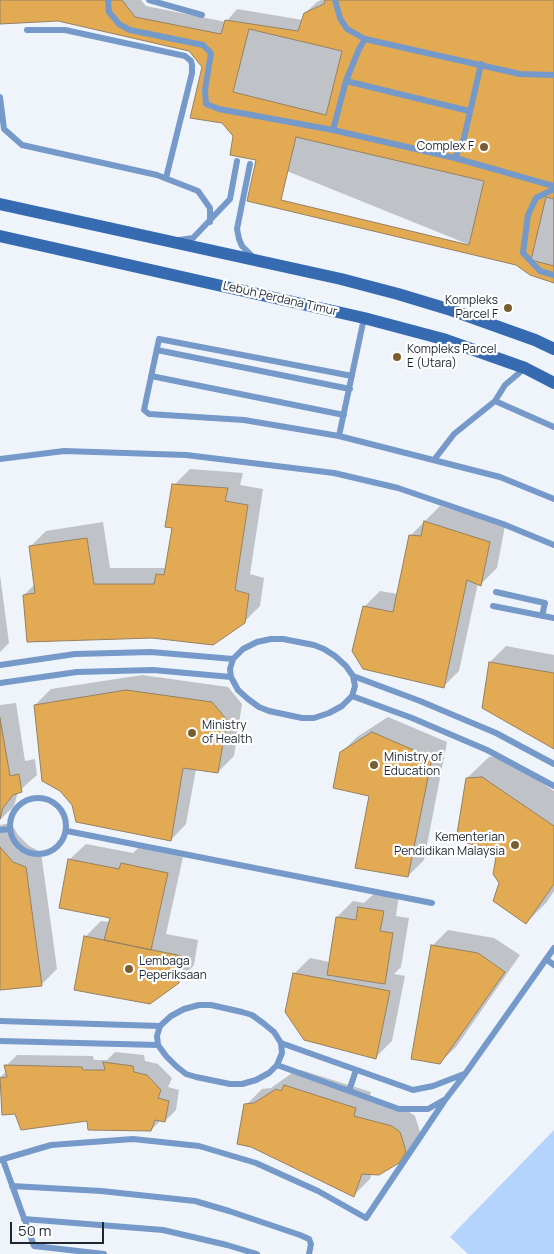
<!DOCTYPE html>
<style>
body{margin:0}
#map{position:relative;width:554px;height:1254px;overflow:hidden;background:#eff4fa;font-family:Manrope,sans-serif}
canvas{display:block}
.scale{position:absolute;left:10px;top:1222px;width:94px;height:22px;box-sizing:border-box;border:2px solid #1e2632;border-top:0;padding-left:6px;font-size:15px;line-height:18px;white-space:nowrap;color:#1e2632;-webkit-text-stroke:4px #fff;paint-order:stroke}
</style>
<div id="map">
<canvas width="554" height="1254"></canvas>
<div class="scale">50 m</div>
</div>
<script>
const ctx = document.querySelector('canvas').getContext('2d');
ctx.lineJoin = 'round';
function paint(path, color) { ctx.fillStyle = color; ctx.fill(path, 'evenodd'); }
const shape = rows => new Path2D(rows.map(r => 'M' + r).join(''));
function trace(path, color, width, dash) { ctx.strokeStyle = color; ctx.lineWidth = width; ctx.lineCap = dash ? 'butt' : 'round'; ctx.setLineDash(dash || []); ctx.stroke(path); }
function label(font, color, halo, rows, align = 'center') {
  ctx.font = font + ' Manrope,sans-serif'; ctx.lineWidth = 4.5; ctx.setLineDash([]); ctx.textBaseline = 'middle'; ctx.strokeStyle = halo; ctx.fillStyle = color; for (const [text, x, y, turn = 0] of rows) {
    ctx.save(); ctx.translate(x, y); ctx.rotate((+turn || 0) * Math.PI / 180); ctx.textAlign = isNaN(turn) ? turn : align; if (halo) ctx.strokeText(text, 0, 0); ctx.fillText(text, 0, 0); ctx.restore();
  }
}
paint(shape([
 [554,1130,554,1254,468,1254,450,1237]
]), '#b4d3fd');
paint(shape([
 [0,0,141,0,146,6,226,22,237,9,303,20,305,13,317,2,321,0,554,0,554,281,517,264,257,159,234,136,204,67,190,50,58,20,0,23],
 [190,469,243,473,240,485,263,489,250,574,264,578,260,606,244,622,24,595,35,584,30,547,46,531,103,522,110,568,164,568,167,565,174,527,174,485],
 [440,506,505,526,497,568,481,584,478,583,459,671,443,687,364,607,380,591,398,594,410,536],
 [0,575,9,643,0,652],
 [506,646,554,655,554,747,483,707,490,662],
 [142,675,228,687,242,704,234,756,218,772,196,769,186,824,171,840,73,804,35,705,51,689],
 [16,703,25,761,35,759,37,775,18,792,14,806,0,820,0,705],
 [388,717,447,742,424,860,408,876,371,795,341,753,357,737],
 [503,756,554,791,554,891,547,902,526,923,500,883,498,850,467,778,489,757],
 [11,823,18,835,29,846,41,852,57,969,41,985,0,989,0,825],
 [86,844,133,853,138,848,183,857,166,934,198,940,194,965,178,982,85,937,101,921,110,922,112,917,70,859],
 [376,892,399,895,396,916,409,918,401,967,394,974,405,976,392,1041,376,1057,294,974,310,958,330,962,337,917,353,901,364,903],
 [448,930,494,938,520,955,456,1047,439,1063,432,946],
 [115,1052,144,1055,145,1061,158,1064,172,1078,168,1087,179,1090,176,1110,165,1121,161,1120,151,1130,88,1119,16,1113,3,1114,0,1077,7,1071,6,1066,17,1055,93,1056,94,1060,107,1060],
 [301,1070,371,1092,369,1100,408,1111,415,1116,421,1135,414,1145,398,1162,372,1173,370,1179,354,1195,246,1105,262,1089,271,1088,292,1073,296,1075]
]), '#0003');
const building = shape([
 [0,0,122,0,135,17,221,34,225,20,298,31,304,13,324,4,325,0,554,0,554,283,530,275,516,265,247,201,256,160,230,155,233,136,222,123,190,118,202,67,189,51,58,21,0,24,0,0],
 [249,29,342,51,326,115,233,92,249,29],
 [296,137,484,181,469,245,281,200,296,137],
 [546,197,554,199,554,266,531,260,546,197],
 [172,484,228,488,225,501,248,505,235,590,249,594,245,623,213,645,152,638,27,642,23,595,35,593,29,546,87,538,94,584,154,584,156,574,164,575,172,528,165,527,172,484],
 [424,521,490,542,481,586,467,580,444,688,363,669,352,651,363,606,393,612,409,535,421,536,424,521],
 [489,662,554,673,554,749,482,708,489,662],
 [126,690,212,702,227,720,218,773,183,768,171,841,76,822,72,805,60,791,42,781,34,705,126,690],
 [0,718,10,776,19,774,22,792,13,795,3,808,0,819,0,718],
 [372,732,432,758,408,877,355,868,369,796,333,788,340,752,372,732],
 [482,777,554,826,554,884,526,924,493,901,499,883,493,874,497,851,456,840,466,778,482,777],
 [0,847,13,862,26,867,42,986,0,990,0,847],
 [68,859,119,869,121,863,168,873,151,950,104,940,110,918,59,908,68,859],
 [358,907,384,911,380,931,393,933,385,984,327,975,336,917,356,920,358,907],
 [84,936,182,956,179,983,150,1004,74,990,84,936],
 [431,945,478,953,505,972,440,1064,411,1059,431,945],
 [293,973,390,991,376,1059,304,1040,285,1012,293,973],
 [103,1062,133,1066,134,1072,147,1075,161,1090,158,1098,169,1101,165,1122,155,1120,151,1131,88,1130,87,1121,21,1130,15,1114,2,1115,0,1078,7,1077,4,1065,82,1067,83,1070,105,1070,103,1062],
 [284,1085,356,1108,354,1116,392,1126,400,1132,403,1141,406,1152,399,1163,379,1175,362,1174,354,1197,251,1147,237,1144,244,1104,254,1103,276,1089,281,1091,284,1085]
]);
paint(building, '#e2aa53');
trace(building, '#958063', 1);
trace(shape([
 [108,0,109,12,119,24,130,30,203,45,211,53,205,90,206,104,219,109,333,130,455,158,554,186],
 [149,0,202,15],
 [335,0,340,18,347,29,365,39],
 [27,30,65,30,185,56,191,61,192,65,192,73,166,178],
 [346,81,469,111],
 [0,97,4,129,22,145,157,175,198,191,210,208,210,222],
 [333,130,346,81,359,49,365,39,520,74,554,75],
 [455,158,464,138,481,64],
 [250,164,237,229,239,239,242,246,254,258],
 [554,189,536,198,528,215,523,253,540,271,554,275],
 [179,240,193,238,230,199,237,161],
 [157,350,350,389],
 [525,368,505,385,495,401,554,427],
 [151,376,344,415],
 [352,376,159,339,144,410,149,414,244,420,339,436,500,477,554,499],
 [339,436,364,318],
 [0,459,64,451,186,455,334,473,398,488,503,524,554,545],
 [434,460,454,434,495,401],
 [496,592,545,603,542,616],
 [493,606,554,618],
 [271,639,283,639,314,645,324,649,335,656,346,666,353,676,355,686,352,696,342,706,329,713,314,718,302,718,269,711,259,707,248,699,238,690,231,677,230,669,233,659,243,649,257,642,271,639],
 [0,665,75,654,151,652,233,659],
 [353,676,420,701,496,733,554,764],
 [0,683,77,672,153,670,231,677],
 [352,696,412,718,487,750,554,786],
 '10 826a28 28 0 1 1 56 0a28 28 0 1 1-56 0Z',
 [0,830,10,829],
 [67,831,432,903],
 [546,959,554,965],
 [199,1005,211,1005,242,1012,252,1015,263,1023,274,1032,281,1043,282,1053,277,1065,269,1073,256,1080,242,1084,230,1084,196,1077,186,1074,176,1066,166,1056,158,1045,157,1036,160,1026,171,1016,184,1009,199,1005],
 [0,1021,160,1026],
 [0,1041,158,1045],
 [281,1043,413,1090,433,1086,464,1074],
 [277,1065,399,1109,428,1109,444,1100],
 [349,1091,356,1070],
 [0,1160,51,1145,133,1139,199,1146,256,1163,318,1191,366,1218,445,1100,465,1074,554,948],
 [3,1160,34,1246,104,1254],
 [12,1186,101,1191,195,1201,229,1211,300,1235,309,1239,311,1244,309,1254],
 [24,1219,163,1230,227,1245,257,1254]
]), '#7599c9', 6);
trace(shape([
 [0,204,341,279,398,294,451,310,535,340,554,349],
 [0,236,364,318,443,339,525,368,554,383]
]), '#366bb1', 12);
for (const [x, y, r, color] of [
 [484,147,5,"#7a5d31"],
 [508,308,5,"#7a5d31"],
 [397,357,5,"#7a5d31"],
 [192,733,5,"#7a5d31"],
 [374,765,5,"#7a5d31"],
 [515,845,5,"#7a5d31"],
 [129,969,5,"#7a5d31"]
]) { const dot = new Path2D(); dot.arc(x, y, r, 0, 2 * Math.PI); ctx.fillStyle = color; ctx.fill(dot); trace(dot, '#fff', 2); }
label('12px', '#1e2632', '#fff', [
 ["Complex F",474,147,"right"],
 ["Kompleks",498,301,"right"],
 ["Parcel F",498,315,"right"],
 ["Kompleks Parcel",407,350],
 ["E (Utara)",407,364],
 ["Ministry",202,726],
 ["of Health",202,740],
 ["Ministry of",384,758],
 ["Education",384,772],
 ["Kementerian",505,838,"right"],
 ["Pendidikan Malaysia",505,852,"right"],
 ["Lembaga",139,962],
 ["Peperiksaan",139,976]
], 'left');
label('12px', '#1e2632', '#fff', [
 ["Lebuh Perdana Timur",280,299,13]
]);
</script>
